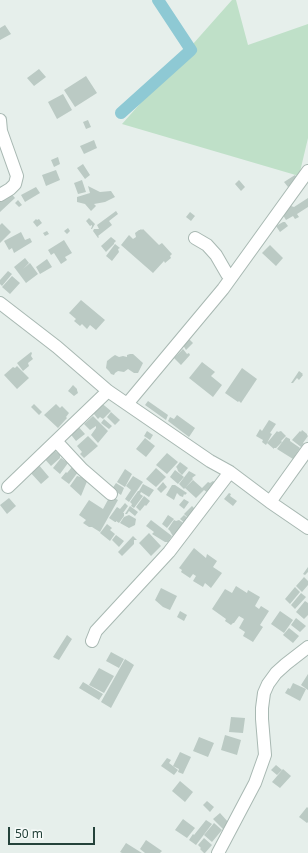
<!DOCTYPE html>
<style>
body{margin:0}
#map{position:relative;width:308px;height:853px;overflow:hidden;background:#e6efeb;font-family:"Noto Sans",sans-serif}
canvas{display:block}
.scale{position:absolute;left:8px;top:827px;width:87px;height:18px;box-sizing:border-box;border:2px solid #24423a;border-top:0;padding-left:5px;font-size:12px;line-height:14px;white-space:nowrap;color:#24423a;-webkit-text-stroke:3px #f7fbf9;paint-order:stroke}
</style>
<div id="map">
<canvas width="308" height="853"></canvas>
<div class="scale">50 m</div>
</div>
<script>
const ctx = document.querySelector('canvas').getContext('2d');
ctx.lineJoin = 'round';
function paint(path, color) { ctx.fillStyle = color; ctx.fill(path, 'evenodd'); }
const shape = rows => new Path2D(rows.map(r => 'M' + r).join(''));
function trace(path, color, width, dash) { ctx.strokeStyle = color; ctx.lineWidth = width; ctx.lineCap = dash ? 'butt' : 'round'; ctx.setLineDash(dash || []); ctx.stroke(path); }
paint(shape([
 [232,0,236,0,248,45,308,24,308,138,299,176,122,124]
]), '#bfe0c8');
trace(shape([
 [121,113,191,50,158,0]
]), '#8ec9d4', 12);
paint(shape([
 [5,25,11,34,0,40,0,28],
 [39,69,46,77,34,86,27,78],
 [86,76,97,93,75,107,64,90],
 [63,94,72,110,57,119,48,102],
 [88,120,91,127,86,129,83,122],
 [94,140,97,148,84,154,80,146],
 [58,157,60,164,54,167,51,160],
 [83,164,90,175,85,179,77,168],
 [56,170,60,180,46,186,42,175],
 [295,175,299,180,288,187,284,182],
 [82,180,86,192,78,194,74,183],
 [239,180,245,187,241,191,235,184],
 [88,186,100,192,111,191,115,197,105,202,94,204,96,206,91,211,85,204,77,202,77,197,90,193],
 [36,187,40,193,25,202,21,195],
 [9,191,15,198,0,212,0,199],
 [308,198,308,207,297,214,299,217,295,219,293,216,286,220,281,212,291,206,294,207],
 [18,200,22,205,19,207,15,203],
 [116,211,118,214,109,221,112,225,98,236,99,237,98,238,93,231,94,229,99,229,97,225],
 [190,212,195,216,191,221,186,217],
 [89,218,95,224,92,229,91,229,92,226,92,225,90,226,86,221],
 [36,219,37,220,39,219,42,223,37,227,33,222],
 [283,222,285,222,288,226,280,232,276,226],
 [2,223,11,232,0,243,0,225],
 [68,228,70,231,67,234,64,231],
 [141,229,142,230,143,229,159,245,162,243,172,254,170,256,171,258,165,263,164,261,153,273,121,245,129,235,133,239,136,237,135,233,139,230,140,230],
 [47,231,49,234,45,236,43,233],
 [21,232,25,240,30,238,32,242,14,253,12,248,9,250,4,241],
 [111,237,116,241,114,243,114,244,106,252,101,246],
 [64,240,72,253,65,257,67,260,61,264,54,253,51,255,48,250],
 [115,244,120,248,118,249,119,252,112,261,106,256],
 [270,245,283,258,276,266,262,253],
 [25,258,29,263,23,269,30,263,38,274,26,283,14,267],
 [47,259,52,267,40,274,36,267],
 [8,271,12,274,2,286,0,284,0,280],
 [12,276,20,283,10,294,2,287],
 [81,300,105,320,96,330,90,325,87,329,82,324,80,326,74,321,76,319,69,313],
 [189,339,193,343,186,350,183,345],
 [183,349,187,354,189,353,190,355,181,365,174,358],
 [31,352,32,353,31,356,33,359,28,363,29,366,23,371,17,363],
 [130,354,133,354,143,363,138,373,134,373,128,369,124,372,118,371,115,373,114,375,111,374,109,371,106,368,107,361,112,357,115,355,119,357,123,356,127,357,127,355],
 [202,362,215,372,211,376,222,385,213,397,189,378],
 [17,366,29,378,17,389,4,375,13,367,15,368],
 [242,368,257,379,241,403,239,401,238,402,225,393],
 [299,371,303,374,302,375,303,375,299,380,297,378,293,383,291,383],
 [73,385,77,389,77,390,78,393,74,396,68,391],
 [99,401,111,411,103,419,100,417,98,419,90,409],
 [148,401,168,415,166,420,145,405],
 [34,404,42,412,39,415,31,407],
 [56,404,60,408,62,406,69,413,66,417,67,418,58,428,44,415],
 [111,412,120,420,115,425,107,417],
 [177,415,195,428,189,437,168,421,170,417,174,419],
 [93,416,108,431,98,443,91,435,96,428,96,426,90,430,84,424],
 [104,419,112,426,109,429,101,423],
 [269,420,276,424,270,433,272,434,266,445,262,442,263,440,256,436,260,429,262,431],
 [76,424,85,434,76,441,68,431],
 [302,430,307,434,307,435,308,436,303,443,304,443,301,447,292,440,300,431,301,432],
 [147,431,153,435,150,440,144,436],
 [277,431,278,432,281,431,286,436,281,441,282,442,276,448,274,448,274,449,267,443],
 [88,436,98,446,84,458,80,454,82,452,77,446],
 [286,437,290,439,290,441,300,448,293,459,277,449],
 [145,438,155,446,146,457,136,449],
 [54,450,60,455,60,458,51,466,42,456],
 [167,453,178,462,167,474,156,465],
 [61,458,68,463,60,474,53,468],
 [180,462,188,468,182,475,178,471,177,468,176,467],
 [38,464,49,477,41,484,29,471],
 [72,467,78,472,69,484,61,478,66,472,67,473],
 [156,468,166,477,156,487,146,479],
 [125,469,132,474,125,487,117,482],
 [175,470,184,477,178,484,170,477],
 [189,471,196,475,192,478,193,479,186,487,193,480,202,488,208,482,210,483,213,481,216,483,208,493,204,490,196,498,185,488,184,489,179,484],
 [77,476,88,479,81,496,70,486],
 [133,476,143,482,129,502,125,499,131,490,126,486],
 [163,482,167,487,161,493,157,489],
 [116,483,124,488,121,495,112,489],
 [143,484,154,490,149,497,141,492,140,494,143,496,134,508,131,506,132,504,130,502,138,491,139,491],
 [172,485,175,485,187,493,185,495,184,494,183,497,180,496,177,493,174,500,166,495],
 [229,493,231,494,230,496,237,501,233,506,224,499],
 [110,496,118,500,100,532,92,527,89,527,83,523,86,520,79,515,89,500,103,509],
 [144,496,150,501,146,506,145,505,140,511,136,507],
 [9,498,16,506,7,514,0,505],
 [184,499,189,502,184,509,179,505],
 [125,503,128,506,123,513,124,513,124,516,119,523,116,521,116,522,115,522,109,518,117,507,120,509],
 [130,506,138,512,135,516,129,511,127,514,125,514],
 [192,506,198,512,188,518,184,514],
 [129,515,136,519,135,525,129,528,120,523,124,517],
 [168,515,174,519,167,528,162,524],
 [184,515,191,521,187,525,180,519],
 [151,520,172,536,168,542,165,542,152,534,154,532,146,526],
 [174,520,176,521,179,520,185,524,173,536,171,533,170,531,168,529],
 [107,524,112,528,110,530,115,534,110,541,100,533],
 [149,533,161,546,151,556,139,543],
 [116,535,124,541,119,547,112,540],
 [133,536,137,540,134,540,134,544,122,556,118,552],
 [194,548,206,558,207,554,217,561,213,567,222,573,211,588,205,583,203,587,193,581,196,576,193,574,190,578,181,572,182,570,179,568],
 [308,567,308,572,305,575,303,574],
 [304,577,308,581,308,585,302,592,296,586],
 [236,586,247,593,248,590,260,597,255,606,259,609,261,606,269,611,260,625,263,627,253,642,243,636,245,632,239,628,244,619,239,616,234,623,233,623,231,625,225,621,226,619,212,609,225,589,232,593],
 [295,587,300,592,290,604,285,599],
 [161,588,177,596,170,610,163,607,155,600],
 [301,593,306,597,295,609,291,605],
 [305,601,308,603,308,615,304,619,296,612],
 [180,611,187,615,184,621,177,617],
 [280,611,293,620,284,633,271,624],
 [296,618,306,626,300,632,291,625],
 [289,628,299,636,293,643,283,635],
 [67,635,72,639,59,660,53,657],
 [111,652,124,659,119,668,106,661],
 [125,659,134,665,111,708,101,702],
 [99,668,114,676,104,693,89,685],
 [308,674,308,690,301,685],
 [83,682,103,694,99,700,79,688],
 [293,683,306,689,300,701,285,693,288,688,290,689],
 [231,717,245,718,243,733,229,732],
 [225,735,241,740,237,755,221,750],
 [199,737,214,743,208,757,193,751],
 [180,752,191,757,183,774,178,772,179,769,173,766],
 [167,758,171,760,169,763,178,770,174,775,161,766],
 [276,765,282,770,277,775,271,770],
 [283,769,291,776,280,788,272,782],
 [180,781,193,792,185,802,172,791],
 [207,801,214,807,210,812,203,805],
 [307,807,308,808,308,822,307,823,299,817],
 [220,813,229,823,223,829,213,819],
 [183,819,195,828,187,838,175,830],
 [206,820,212,824,196,845,189,840,193,834,194,835],
 [214,823,222,830,212,842,204,835],
 [204,838,212,845,205,853,204,853,200,849,201,848,198,845],
 [146,840,162,851,160,853,145,853,140,849],
 [126,843,142,853,122,853,120,852]
]), '#bbcac4');
const minor = shape([
 [0,120,1,131,17,176,15,184,10,189,0,195],
 [195,238,207,245,216,255,227,274,231,277],
 [0,303,57,347,108,391,210,461,230,472,270,502,308,528],
 [127,404,223,289,308,171],
 [56,441,82,469,111,494],
 [8,487,108,391],
 [270,502,308,449],
 [92,641,96,631,169,552,230,472],
 [218,853,255,783,265,755,262,719,262,708,264,693,268,684,276,673,286,664,308,647]
]);
trace(minor, '#a8b8b2', 14);
trace(minor, '#fff', 12);
</script>
